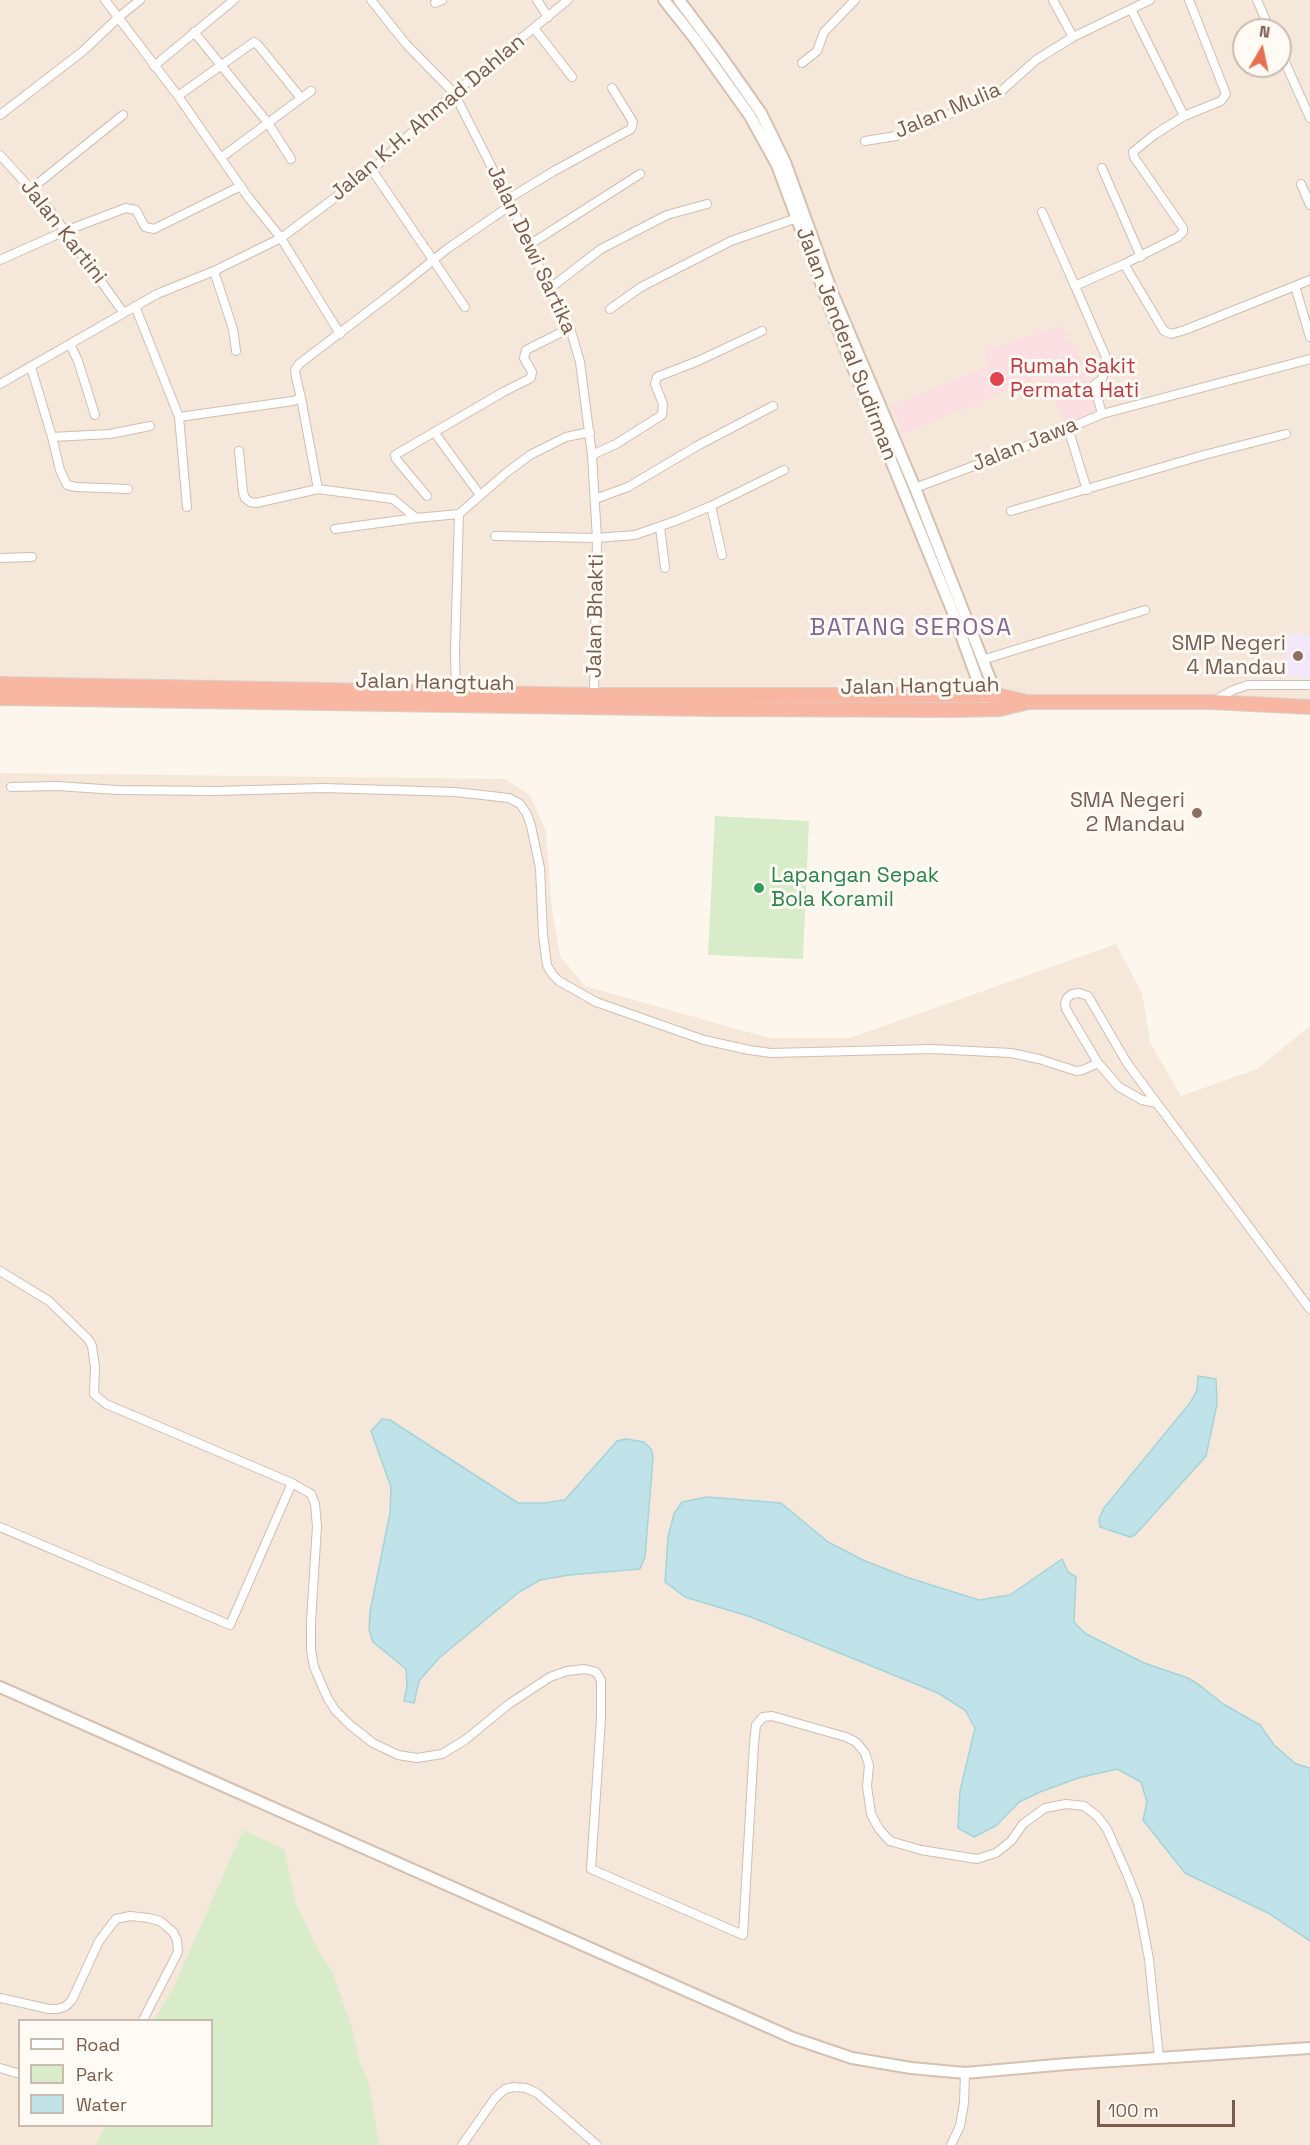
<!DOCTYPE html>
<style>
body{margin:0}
#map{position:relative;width:1310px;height:2145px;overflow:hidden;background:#fdf6ec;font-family:"Space Grotesk",sans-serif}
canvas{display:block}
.legend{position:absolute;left:18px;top:2019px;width:195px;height:108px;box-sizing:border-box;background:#fffaf3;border:2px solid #cabbb1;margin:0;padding:8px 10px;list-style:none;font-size:18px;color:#7a5c4d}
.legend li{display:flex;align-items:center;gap:12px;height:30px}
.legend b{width:30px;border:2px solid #cabbb1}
.north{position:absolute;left:1232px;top:18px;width:60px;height:60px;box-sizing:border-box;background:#fffaf3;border:2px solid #cabbb1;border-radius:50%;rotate:9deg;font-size:16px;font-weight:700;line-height:24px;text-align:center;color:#7a5c4d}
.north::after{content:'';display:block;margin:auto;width:21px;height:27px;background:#e76f51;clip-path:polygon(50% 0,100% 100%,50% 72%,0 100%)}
.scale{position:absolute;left:1097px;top:2100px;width:138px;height:27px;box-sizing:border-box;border:3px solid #7a5c4d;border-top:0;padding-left:8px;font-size:18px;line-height:21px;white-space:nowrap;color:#7a5c4d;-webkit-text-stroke:4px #fffaf3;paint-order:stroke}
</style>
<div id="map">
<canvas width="1310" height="2145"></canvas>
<ul class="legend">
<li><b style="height:8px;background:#fff"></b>Road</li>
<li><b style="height:16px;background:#d8ecc9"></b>Park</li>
<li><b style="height:16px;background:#bfe3e8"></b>Water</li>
</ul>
<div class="north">N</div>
<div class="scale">100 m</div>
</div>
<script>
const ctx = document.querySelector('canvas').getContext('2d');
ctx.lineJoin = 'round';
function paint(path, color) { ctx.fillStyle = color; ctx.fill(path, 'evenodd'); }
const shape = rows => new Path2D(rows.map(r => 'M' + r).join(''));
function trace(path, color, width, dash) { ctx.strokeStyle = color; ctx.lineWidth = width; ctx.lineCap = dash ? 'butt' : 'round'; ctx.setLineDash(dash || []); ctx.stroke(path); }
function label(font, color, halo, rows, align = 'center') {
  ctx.font = font + ' "Space Grotesk",sans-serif'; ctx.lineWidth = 6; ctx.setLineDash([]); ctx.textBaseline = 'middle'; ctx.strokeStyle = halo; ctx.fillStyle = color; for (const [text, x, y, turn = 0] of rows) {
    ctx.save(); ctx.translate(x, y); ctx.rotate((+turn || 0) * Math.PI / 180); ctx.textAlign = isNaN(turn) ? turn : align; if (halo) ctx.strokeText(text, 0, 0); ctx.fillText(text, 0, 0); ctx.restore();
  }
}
paint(shape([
 [0,0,1310,0,1310,699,0,679],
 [1244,30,1280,30,1280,66,1244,66],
 [0,773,505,779,530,795,546,831,552,910,560,956,585,986,769,1038,850,1038,1116,944,1142,993,1150,1042,1181,1096,1257,1069,1310,1026,1310,2145,0,2145],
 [20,2020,212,2020,212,2126,20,2126]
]), '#f5e8da');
paint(shape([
 [1289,633,1310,636,1310,679,1284,676]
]), '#f3e8fa');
paint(shape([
 [1062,325,1087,370,1099,412,1065,426,1046,378,1033,380,903,434,892,405,989,366,984,351]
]), '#fbdfe3');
paint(shape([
 [715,816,809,821,803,959,708,955],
 [243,1830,284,1849,296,1904,318,1950,333,1973,353,2032,358,2057,369,2085,379,2145,96,2145,105,2126,212,2126,212,2020,154,2020,173,1989]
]), '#d8ecc9');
const water = shape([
 [1198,1376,1216,1379,1217,1404,1206,1456,1135,1535,1130,1537,1100,1527,1099,1519,1104,1508,1190,1403,1197,1390,1198,1376],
 [382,1419,390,1420,518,1503,544,1503,565,1500,617,1441,626,1439,644,1442,651,1449,653,1457,645,1557,640,1569,569,1575,540,1580,519,1592,439,1658,419,1681,414,1703,404,1701,407,1687,406,1669,373,1642,369,1629,370,1612,390,1513,391,1487,371,1431,382,1419],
 [707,1497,781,1503,828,1542,865,1561,909,1578,979,1600,1010,1595,1062,1559,1068,1572,1076,1577,1074,1622,1086,1634,1144,1663,1188,1678,1202,1687,1223,1704,1260,1725,1274,1745,1296,1764,1310,1768,1310,1941,1268,1913,1185,1873,1143,1820,1147,1802,1141,1782,1117,1769,1078,1778,1040,1792,1019,1802,997,1825,974,1837,958,1828,960,1791,975,1728,965,1710,938,1693,751,1617,685,1597,665,1582,668,1537,674,1514,682,1502,707,1497]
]);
paint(water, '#bfe3e8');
trace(water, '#a5d3da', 1.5);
const street = shape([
 [105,0,178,96,248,197,281,238,340,334],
 [371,0,406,44,454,93,511,205,549,289,570,328,580,362,592,455,597,538,594,695],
 [537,0,548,17],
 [1053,0,1073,37],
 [1189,0,1226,94,1221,101,1184,116,1154,135,1133,152,1134,157,1183,228,1183,232,1178,237,1124,264,1164,331,1171,334,1185,330,1310,280],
 [1257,0,1270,30],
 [435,3,442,0],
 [1131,9,1184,116],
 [534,28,572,77],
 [194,32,268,123,291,159],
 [1280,51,1310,118],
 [802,63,817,51,824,32,855,0],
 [154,66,234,0],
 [178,96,254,42,258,45,301,98],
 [0,115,83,51,119,17,140,0],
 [865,141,896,136,998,94,1036,60,1073,37,1150,0],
 [0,155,49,209,123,312],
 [222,157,311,91],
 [1102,168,1141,257],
 [372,170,465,307],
 [1301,184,1310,205],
 [31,189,123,115],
 [508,199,554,171,631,129,633,122,612,88],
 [1042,212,1075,286,1124,264],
 [529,245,640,174],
 [0,260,65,231,126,208,136,210,145,227,154,229,241,186],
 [214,271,233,329,236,351],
 [1075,286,1108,362,1102,379,1094,385,1102,414],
 [1295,286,1310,337],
 [549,289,601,249,667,215,707,204],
 [135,306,179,417,187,507],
 [610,309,641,287,731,241,797,218],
 [70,344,78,361,95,415],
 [31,367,52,437,110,434,150,426],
 [0,384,157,294,214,271,281,238,372,170,454,93,568,0],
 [179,417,293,401,301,398,296,377,295,370,299,364,396,290,447,249,511,205],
 [1068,428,1087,490],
 [434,432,480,495],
 [52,437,60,470,67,485,76,487,128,489],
 [239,451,243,492,245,498,250,502,256,503,318,489,301,398],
 [592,455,616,444,662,415,663,404,655,384,657,377,698,361,762,331],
 [915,488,1032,444,1102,414,1310,359],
 [318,489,393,499,416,518,459,514,506,473,530,455,566,437,590,432],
 [427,496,396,459,395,455,505,391,531,378,532,372,524,358,526,350,570,328],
 [595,499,628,487,697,446,773,406],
 [711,506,722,555],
 [1011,511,1204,455,1286,434],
 [660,527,665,568],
 [335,529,416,518],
 [495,536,597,538,635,535,678,520,711,506,784,470],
 [0,558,32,557],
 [982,660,1145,610],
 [456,693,455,651,459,514],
 [1215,700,1233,690,1248,685,1310,685],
 [11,787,57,786,117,790,216,791,323,788,455,792,509,798,520,804,527,814,531,826,540,868,543,935,547,965,552,974,559,981,596,1002,704,1040,749,1050,771,1053,932,1049,1011,1053,1039,1059,1076,1071,1083,1070,1098,1063],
 [1156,1103,1142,1100,1119,1087,1098,1063,1066,1009,1065,1003,1067,998,1072,994,1079,993,1088,996,1127,1063,1310,1309],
 [0,1271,49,1301,88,1339,92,1346,95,1367,94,1394,106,1404,292,1483,230,1625,0,1527],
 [292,1483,311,1494,315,1504,317,1526,311,1622,311,1650,314,1667,327,1697,335,1710,350,1725,373,1743,398,1755,417,1758,442,1754,465,1740,509,1704,550,1677,567,1671,585,1669,596,1672,601,1680,601,1719,591,1869,743,1935,754,1744,756,1725,763,1717,772,1716,846,1737,856,1742,865,1753,869,1765,867,1786,871,1814,879,1829,890,1841,921,1850,977,1859,996,1853,1011,1841,1023,1824,1045,1808,1066,1804,1084,1806,1097,1816,1107,1829,1127,1874,1138,1902,1149,1959,1159,2058],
 [0,1998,49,2009,58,2009,66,2006,72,2000,99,1941,116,1919,130,1916,148,1918,160,1921,173,1932,177,1940,178,1952,143,2020],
 [0,2068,20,2074],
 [462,2145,495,2098,505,2089,514,2087,526,2088,537,2093,597,2145],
 [951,2145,960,2126,964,2103,965,2073]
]);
const secondary = shape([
 [664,0,695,39,750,116,777,165,845,348,952,610,985,701],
 [679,0,721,56,761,113,785,162,832,292,915,488,998,699],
 [0,1687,793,2038,852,2058,911,2068,965,2073,1067,2064,1310,2048]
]);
const highway = shape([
 [0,684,594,695,997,695,1023,701],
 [0,698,710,709,954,710,1000,709,1028,702,1211,702,1310,707]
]);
trace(street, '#d1beb0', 10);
trace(secondary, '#d6c0b0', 14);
trace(highway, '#dad1cd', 16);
trace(street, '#fff', 8);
trace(secondary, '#fff', 10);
trace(highway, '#f7b7a3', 14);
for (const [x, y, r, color] of [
 [997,379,8,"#e0444e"],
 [1298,656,6,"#8d6e63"],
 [1197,813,6,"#8d6e63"],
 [759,888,6,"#2e9e5b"]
]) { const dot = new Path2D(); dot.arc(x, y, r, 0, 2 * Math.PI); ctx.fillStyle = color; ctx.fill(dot); trace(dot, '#fffaf3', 2); }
label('21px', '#7a5c4d', '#fffaf3', [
 ["Jalan Mulia",948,111,-23],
 ["Jalan K.H. Ahmad Dahlan",428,118,-40],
 ["Jalan Kartini",63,232,52],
 ["Jalan Dewi Sartika",531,250,65],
 ["Jalan Jenderal Sudirman",846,344,69],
 ["Jalan Jawa",1025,445,-22],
 ["Jalan Bhakti",596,616,-89],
 ["Jalan Hangtuah",435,683,1],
 ["Jalan Hangtuah",920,687,-1]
]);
label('21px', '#be3a42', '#fffaf3', [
 ["Rumah Sakit",1010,367],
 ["Permata Hati",1010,391]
], 'left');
label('21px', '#785e54', '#fffaf3', [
 ["SMP Negeri",1286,644],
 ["4 Mandau",1286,668],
 ["SMA Negeri",1185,801],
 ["2 Mandau",1185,825]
], 'right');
label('21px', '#27864d', '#fffaf3', [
 ["Lapangan Sepak",771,876],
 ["Bola Koramil",771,900]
], 'left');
ctx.letterSpacing = '1.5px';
label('24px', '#846695', '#fffaf3', [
 ["BATANG SEROSA",911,628]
]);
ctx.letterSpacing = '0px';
</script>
